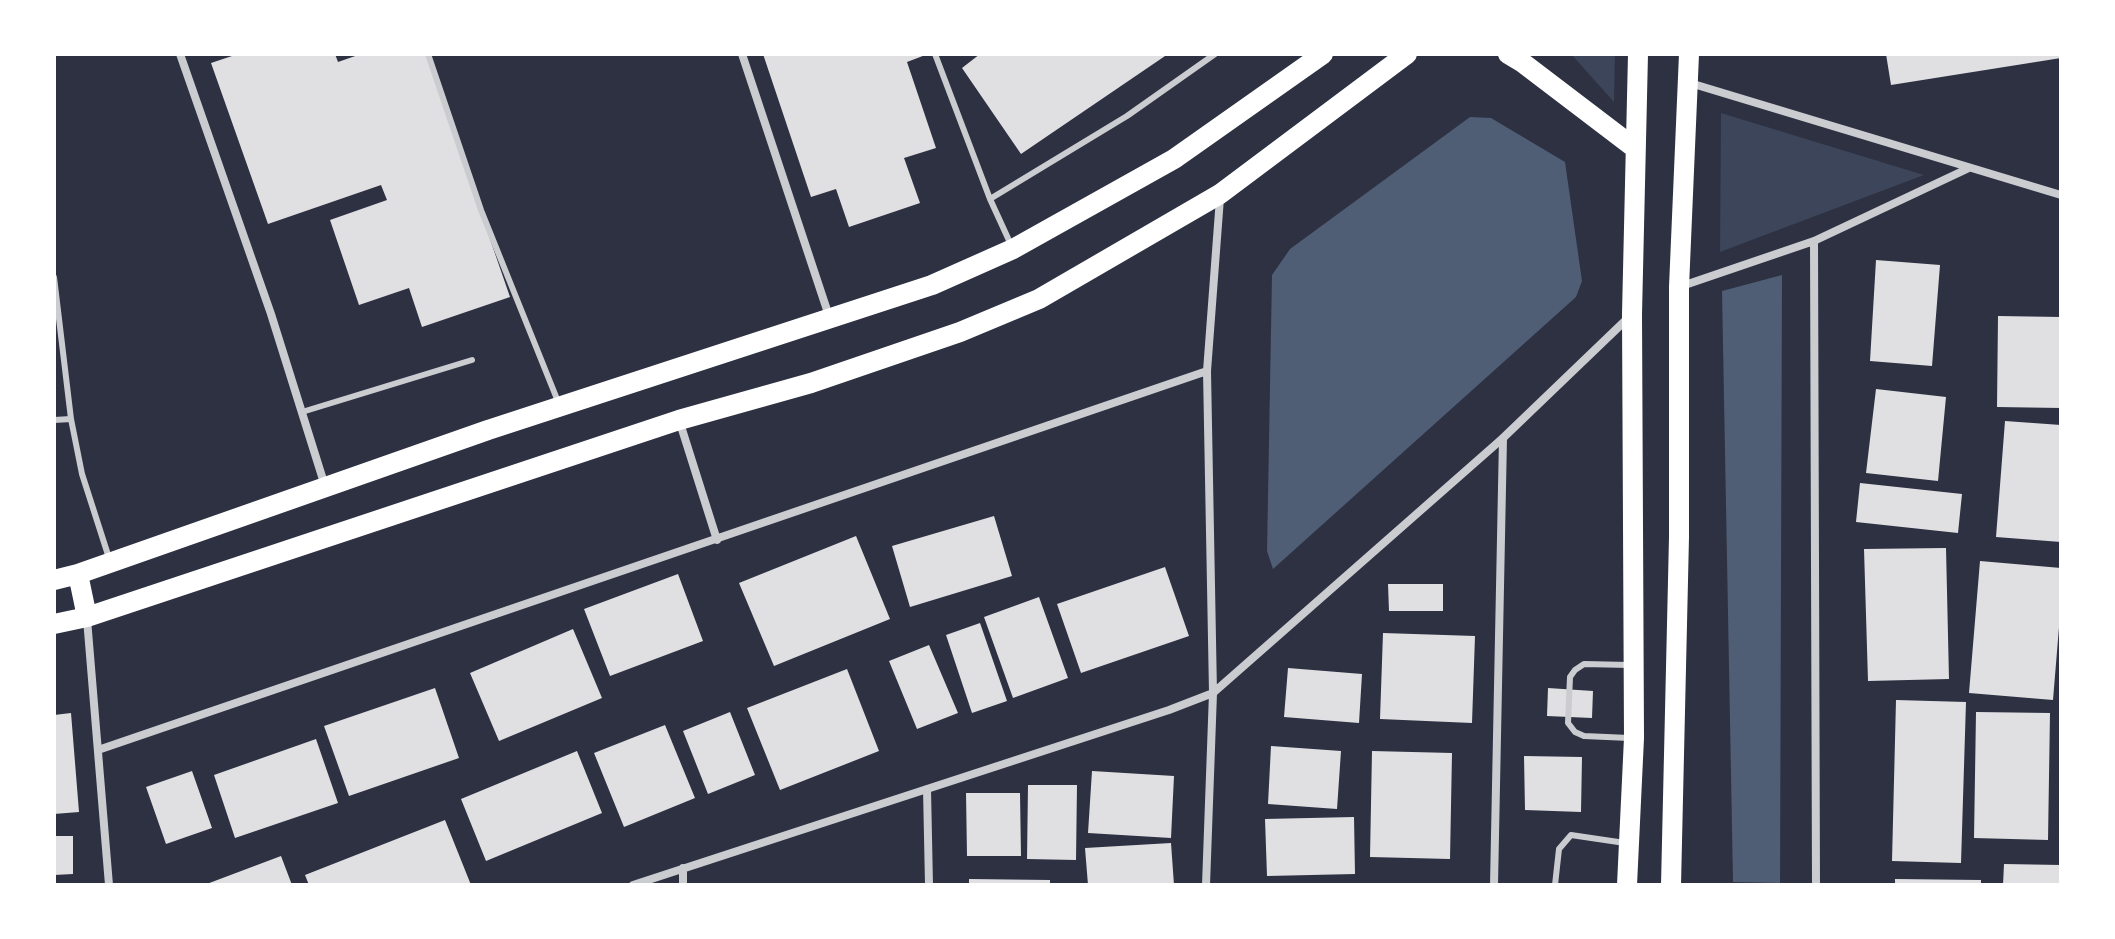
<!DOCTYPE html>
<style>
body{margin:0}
#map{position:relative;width:2115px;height:939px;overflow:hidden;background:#2d3142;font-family:"Titillium Web",sans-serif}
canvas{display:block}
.frame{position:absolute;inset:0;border:56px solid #fff;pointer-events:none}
</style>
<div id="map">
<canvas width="2115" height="939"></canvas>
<div class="frame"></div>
</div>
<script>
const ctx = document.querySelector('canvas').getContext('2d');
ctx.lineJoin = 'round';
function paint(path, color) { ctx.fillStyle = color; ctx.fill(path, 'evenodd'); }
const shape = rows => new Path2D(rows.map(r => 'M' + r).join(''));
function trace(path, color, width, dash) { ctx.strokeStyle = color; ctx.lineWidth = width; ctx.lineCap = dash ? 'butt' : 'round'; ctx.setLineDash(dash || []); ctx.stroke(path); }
paint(shape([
 [1571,54,1615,54,1614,102],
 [1721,113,1924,175,1720,252]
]), '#3c4559');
paint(shape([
 [1470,117,1491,118,1565,162,1582,281,1576,297,1273,569,1267,551,1272,275,1290,249],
 [1782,275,1780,883,1733,882,1722,291]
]), '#4f5d75');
paint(shape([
 [238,54,335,54,338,62,361,54,426,54,510,297,422,327,409,288,359,305,330,220,387,200,381,185,268,224,211,63],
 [763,54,928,54,907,62,936,148,904,158,920,203,849,227,836,189,811,197],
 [980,54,1168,54,1021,154,962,68],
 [1886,54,2061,54,2061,58,1891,85],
 [1876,260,1940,265,1932,366,1870,361],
 [1998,316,2061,317,2061,408,1997,407],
 [1876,389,1946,397,1938,481,1866,473],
 [2005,421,2061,425,2061,542,1996,537],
 [1860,483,1962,494,1958,533,1856,522],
 [994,516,1012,576,910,607,892,546],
 [856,536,890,619,774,666,739,583],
 [1946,548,1949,679,1868,681,1864,549],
 [1980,561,2061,568,2061,603,2053,700,1969,693],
 [1165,567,1189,636,1081,673,1057,604],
 [678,574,703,641,610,676,584,609],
 [1388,584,1443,584,1443,611,1389,611],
 [1039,597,1068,678,1013,698,984,617],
 [980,623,1007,701,972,713,946,635],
 [573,629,602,698,499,741,470,673],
 [1383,633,1475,636,1472,723,1380,719],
 [929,645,958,713,917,729,889,661],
 [1288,668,1362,674,1359,723,1284,717],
 [847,669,879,751,780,790,747,708],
 [435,688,459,758,349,796,324,726],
 [1548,688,1593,691,1592,718,1547,716],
 [1896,700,1966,702,1961,863,1892,861],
 [730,712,755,775,708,794,683,731],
 [1976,712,2050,713,2048,840,1974,838],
 [71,713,79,812,54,814,54,715],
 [665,725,695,798,624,827,594,753],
 [316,739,338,803,235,838,214,775],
 [1271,746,1341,751,1337,809,1268,804],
 [577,751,602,813,486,861,461,799],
 [1372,751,1452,753,1450,859,1370,857],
 [1524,756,1582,757,1581,812,1525,810],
 [192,771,212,828,166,844,146,787],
 [1092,771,1174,776,1171,838,1088,833],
 [1028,785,1077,785,1076,860,1027,859],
 [966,793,1020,793,1021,856,967,856],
 [1354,817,1355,874,1267,876,1265,819],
 [445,820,471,885,309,885,305,875],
 [54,836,73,836,73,874,54,875],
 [1171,843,1174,885,1088,885,1085,848],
 [281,856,292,885,204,885],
 [2004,864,2061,865,2061,885,2003,885],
 [969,879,1050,880,1050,885,969,885],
 [1895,879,1981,880,1981,885,1895,885]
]), '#e0e0e3');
trace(shape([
 [428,54,481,210,559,404],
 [935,54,990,199],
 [1012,247,990,199,1127,116,1215,54],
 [54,277,71,419],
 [302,412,472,360],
 [54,420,71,419,82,474,109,558],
 [1629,738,1584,736,1575,732,1568,723,1570,677,1575,670,1584,664,1629,665],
 [1555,885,1559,849,1571,835,1625,843]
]), '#caccd0', 6);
trace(shape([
 [180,54,271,314,325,486],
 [742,54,830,319],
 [1690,83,2061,195],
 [1814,241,1816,885],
 [1679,287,1814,241,1969,168],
 [680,423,717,540],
 [87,619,109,885],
 [98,750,1207,371],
 [927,789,929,885],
 [633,885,1169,710,1213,693,1503,438,1628,318],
 [683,885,683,868],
 [1206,885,1213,693,1207,371,1220,198],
 [1494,885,1503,438]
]), '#caccd0', 8);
trace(shape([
 [1508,54,1523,63,1636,149],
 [78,574,87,617],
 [54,580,78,574,488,430,932,285,1013,249,1174,159,1323,54],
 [54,624,87,617,679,420,811,383,960,332,1039,299,1220,194,1407,54],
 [1627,885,1634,738,1632,314,1638,54],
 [1671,885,1679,537,1679,287,1689,54]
]), '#fff', 20);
</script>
